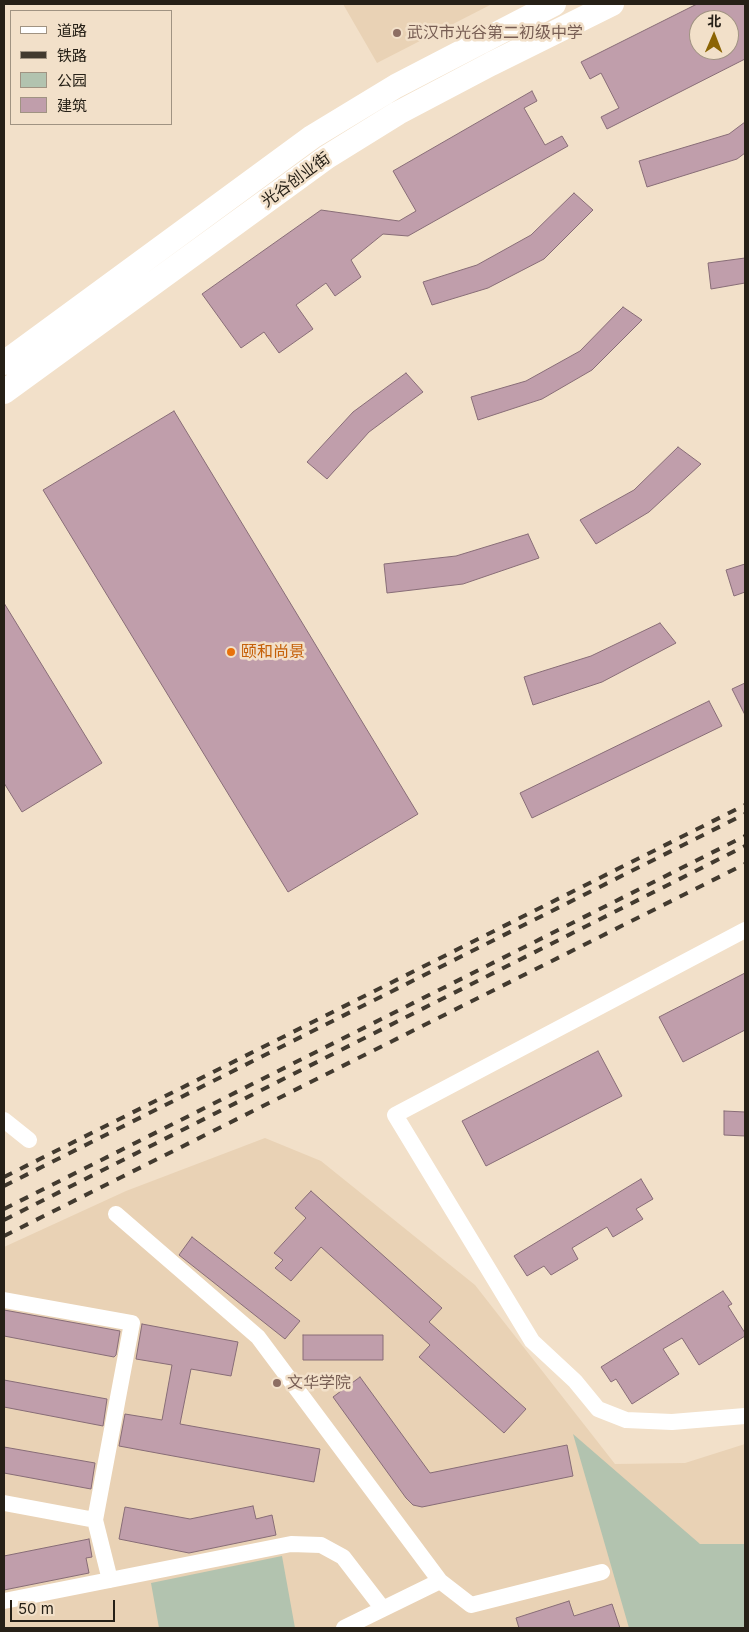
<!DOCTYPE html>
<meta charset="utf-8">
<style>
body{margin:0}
#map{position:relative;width:749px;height:1632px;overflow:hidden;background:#f2e0c9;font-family:Inter,"Noto Sans SC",sans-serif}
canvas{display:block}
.frame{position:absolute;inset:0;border:5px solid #262017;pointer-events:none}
.legend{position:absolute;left:10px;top:10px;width:162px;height:115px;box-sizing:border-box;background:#f2e0c9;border:1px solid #a09382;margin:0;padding:6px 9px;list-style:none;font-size:15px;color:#262017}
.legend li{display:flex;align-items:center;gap:10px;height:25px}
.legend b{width:25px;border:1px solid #a09382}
.north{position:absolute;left:689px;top:10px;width:50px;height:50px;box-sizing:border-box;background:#f2e0c9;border:1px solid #a09382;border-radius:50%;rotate:1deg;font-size:14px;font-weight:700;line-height:20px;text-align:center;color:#262017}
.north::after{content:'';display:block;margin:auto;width:18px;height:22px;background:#8b6404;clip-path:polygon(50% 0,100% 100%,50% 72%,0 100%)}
.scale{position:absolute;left:10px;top:1600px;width:105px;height:22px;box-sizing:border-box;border:2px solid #262017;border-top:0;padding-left:6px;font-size:15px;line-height:18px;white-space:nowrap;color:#262017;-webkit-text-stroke:4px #f2e0c9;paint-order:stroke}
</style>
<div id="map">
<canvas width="749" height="1632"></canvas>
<div class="frame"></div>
<ul class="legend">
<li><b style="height:6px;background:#fff"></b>道路</li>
<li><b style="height:6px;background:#423a2f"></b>铁路</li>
<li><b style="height:14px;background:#b2c3af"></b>公园</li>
<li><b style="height:14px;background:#c09eab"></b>建筑</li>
</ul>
<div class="north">北</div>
<div class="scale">50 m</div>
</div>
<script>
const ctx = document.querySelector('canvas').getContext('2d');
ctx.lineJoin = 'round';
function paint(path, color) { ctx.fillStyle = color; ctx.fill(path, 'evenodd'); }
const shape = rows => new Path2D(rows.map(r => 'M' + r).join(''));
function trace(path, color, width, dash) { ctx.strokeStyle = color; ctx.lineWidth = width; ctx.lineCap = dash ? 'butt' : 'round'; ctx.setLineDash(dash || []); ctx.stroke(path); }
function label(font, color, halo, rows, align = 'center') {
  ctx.font = font + ' Inter,"Noto Sans SC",sans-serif'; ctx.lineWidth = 5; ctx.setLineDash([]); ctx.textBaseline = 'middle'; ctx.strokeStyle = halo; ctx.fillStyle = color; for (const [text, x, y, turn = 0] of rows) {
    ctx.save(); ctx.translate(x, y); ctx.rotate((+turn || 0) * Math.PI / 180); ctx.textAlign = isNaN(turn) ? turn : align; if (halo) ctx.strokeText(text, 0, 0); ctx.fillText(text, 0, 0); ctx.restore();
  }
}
paint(shape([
 [343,4,492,4,377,63],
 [265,1138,321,1161,475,1285,615,1464,685,1463,745,1444,745,1628,4,1628,4,1247,126,1191]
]), '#e9d2b5');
paint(shape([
 [573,1434,700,1544,745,1544,745,1628,629,1628],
 [282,1556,295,1628,159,1628,151,1583]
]), '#b2c3af');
const building = shape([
 [697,4,745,4,745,59,607,129,601,117,619,108,601,73,590,79,581,62,697,4],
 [699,20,729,20,729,50,699,50,699,20],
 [532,91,537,101,524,108,545,145,562,136,568,146,408,236,383,234,351,260,361,277,335,296,326,283,296,305,313,329,279,353,264,332,241,348,202,294,321,210,399,221,416,211,393,171,532,91],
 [745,122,745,153,737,159,647,187,639,161,729,134,745,122],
 [574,193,593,210,544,259,488,288,432,305,423,282,477,265,531,235,574,193],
 [745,258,745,283,711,289,708,263,745,258],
 [623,307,642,320,592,370,542,399,478,420,471,397,526,381,580,351,623,307],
 [406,373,423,392,369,432,327,479,307,462,353,412,406,373],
 [174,411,418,814,288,892,43,490,174,411],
 [678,447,701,464,649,512,596,544,580,520,634,490,678,447],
 [528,534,539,558,463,584,387,593,384,564,456,556,528,534],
 [745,564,745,592,734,596,726,570,745,564],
 [4,603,102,763,22,812,4,783,4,603],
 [660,623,676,643,602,682,533,705,524,677,591,656,660,623],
 [745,683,745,715,732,689,745,683],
 [709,701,722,726,532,818,520,793,709,701],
 [745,973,745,1030,683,1062,659,1017,745,973],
 [598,1051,622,1096,486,1166,462,1121,598,1051],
 [724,1111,745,1112,745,1136,724,1135,724,1111],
 [641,1179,653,1199,636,1209,643,1219,613,1237,607,1227,572,1248,578,1259,551,1275,544,1266,527,1276,514,1256,641,1179],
 [311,1191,442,1308,429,1322,526,1409,504,1433,419,1357,430,1345,321,1247,291,1281,275,1268,283,1260,274,1253,306,1218,295,1208,311,1191],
 [192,1237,300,1321,285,1339,179,1255,192,1237],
 [723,1291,732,1304,728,1306,745,1333,745,1336,699,1365,682,1338,663,1349,679,1374,632,1404,616,1379,611,1382,601,1367,723,1291],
 [4,1310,120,1331,116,1355,114,1357,4,1336,4,1310],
 [142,1324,238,1342,231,1376,191,1369,180,1424,320,1449,314,1482,119,1446,125,1414,162,1420,172,1365,136,1359,142,1324],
 [303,1335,383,1335,383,1360,303,1360,303,1335],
 [360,1377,430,1473,567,1445,573,1476,427,1506,422,1507,413,1505,406,1498,333,1397,360,1377],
 [4,1380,107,1399,103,1426,4,1407,4,1380],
 [4,1447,95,1463,91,1489,4,1473,4,1447],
 [253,1506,256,1519,272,1515,276,1535,189,1553,119,1539,125,1507,190,1519,253,1506],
 [89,1539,92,1557,86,1558,89,1573,4,1590,4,1556,89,1539],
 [569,1601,574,1616,612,1604,620,1628,519,1628,516,1618,569,1601]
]);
paint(building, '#c09eab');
trace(building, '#886d77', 1);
trace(shape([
 [745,930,395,1115,532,1341,575,1381,598,1409,626,1420,672,1422,745,1416],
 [4,1120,29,1140],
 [116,1214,258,1337,440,1581,344,1628],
 [4,1300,132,1323,95,1520],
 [4,1503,95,1520,110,1580],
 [440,1581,471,1605,602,1572],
 [4,1601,291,1544,321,1545,343,1557,383,1609]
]), '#fff', 16);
trace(shape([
 [4,363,312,137,396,86,554,4],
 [4,392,327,157,398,113,491,64,612,4]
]), '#fff', 24);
trace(shape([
 [4,1177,745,805],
 [4,1186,745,814],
 [4,1209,745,836],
 [4,1220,745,846],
 [4,1236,745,864]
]), '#423a2f', 4, [9, 9]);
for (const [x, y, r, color] of [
 [397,33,5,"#8d6e63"],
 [231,652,5,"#e8710a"],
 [277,1383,5,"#8d6e63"]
]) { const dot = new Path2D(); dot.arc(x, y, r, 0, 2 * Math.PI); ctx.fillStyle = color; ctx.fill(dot); trace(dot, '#f2e0c9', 2); }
label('16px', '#785e54', '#f2e0c9', [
 ["武汉市光谷第二初级中学",407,33],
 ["文华学院",287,1383]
], 'left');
label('16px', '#262017', '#f2e0c9', [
 ["光谷创业街",296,180,-36]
]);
label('16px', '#c56008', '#f2e0c9', [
 ["颐和尚景",241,652]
], 'left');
</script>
